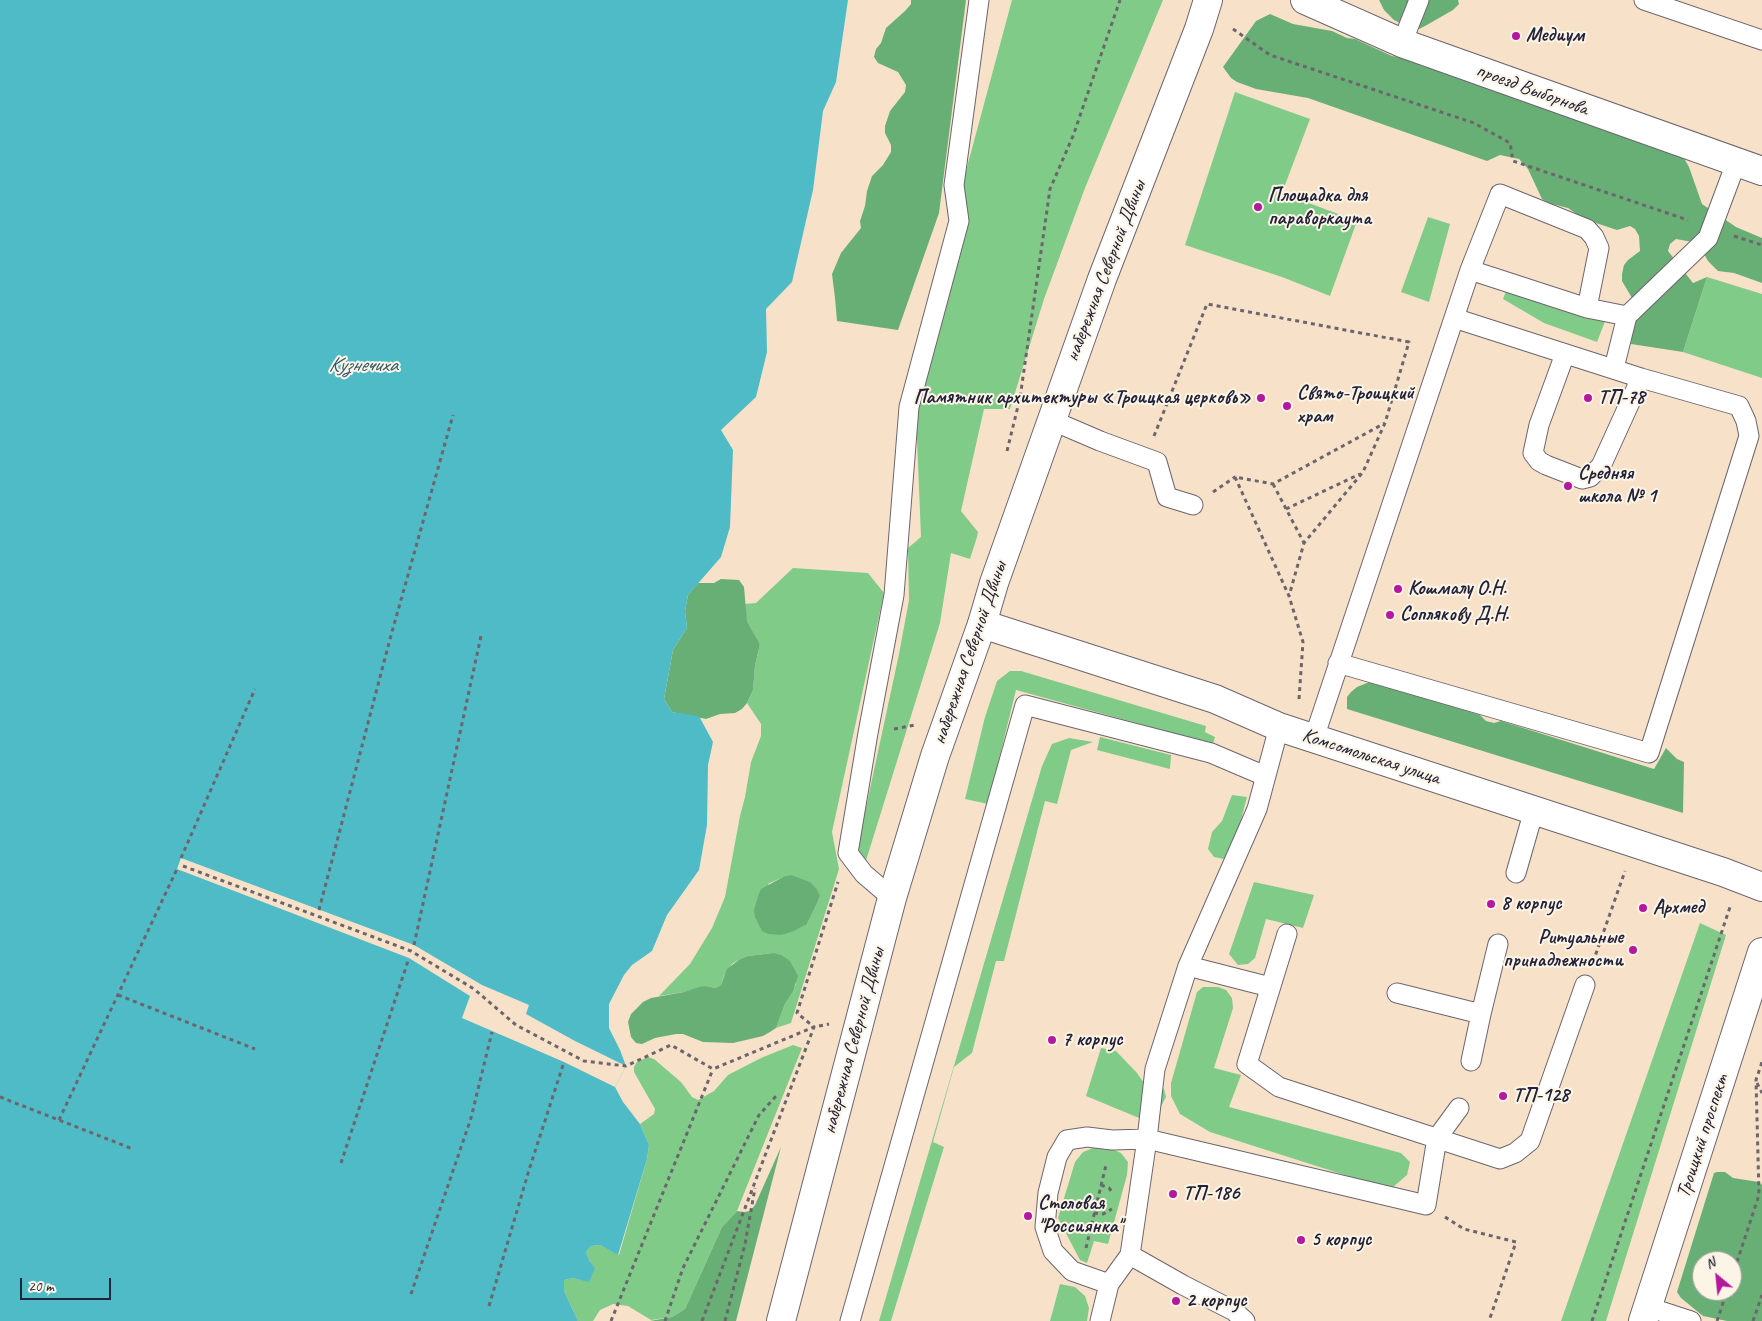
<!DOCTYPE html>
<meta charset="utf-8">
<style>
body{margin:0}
#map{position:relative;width:1762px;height:1321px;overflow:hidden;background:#f7e2c9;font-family:Caveat,sans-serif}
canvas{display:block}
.north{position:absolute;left:1692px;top:1251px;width:50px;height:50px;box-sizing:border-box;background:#fcf5e5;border:1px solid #a5a1a1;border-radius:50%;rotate:332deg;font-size:14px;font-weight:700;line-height:20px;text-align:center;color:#22223b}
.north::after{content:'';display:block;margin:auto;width:18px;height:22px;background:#b5179e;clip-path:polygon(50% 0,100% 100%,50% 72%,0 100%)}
.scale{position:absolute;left:20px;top:1278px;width:91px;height:22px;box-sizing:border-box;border:2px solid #22223b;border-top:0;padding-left:6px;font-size:15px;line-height:18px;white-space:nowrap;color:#22223b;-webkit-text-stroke:4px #fcf5e5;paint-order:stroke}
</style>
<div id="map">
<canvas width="1762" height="1321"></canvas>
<div class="north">N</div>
<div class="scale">20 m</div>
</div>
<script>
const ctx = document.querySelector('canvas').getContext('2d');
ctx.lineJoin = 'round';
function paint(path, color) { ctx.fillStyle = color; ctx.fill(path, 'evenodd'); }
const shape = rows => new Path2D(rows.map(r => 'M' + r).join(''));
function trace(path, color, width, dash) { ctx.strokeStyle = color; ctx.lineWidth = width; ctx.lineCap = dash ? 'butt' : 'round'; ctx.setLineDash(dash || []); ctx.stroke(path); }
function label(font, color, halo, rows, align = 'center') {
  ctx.font = font + ' Caveat,sans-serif'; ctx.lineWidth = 4; ctx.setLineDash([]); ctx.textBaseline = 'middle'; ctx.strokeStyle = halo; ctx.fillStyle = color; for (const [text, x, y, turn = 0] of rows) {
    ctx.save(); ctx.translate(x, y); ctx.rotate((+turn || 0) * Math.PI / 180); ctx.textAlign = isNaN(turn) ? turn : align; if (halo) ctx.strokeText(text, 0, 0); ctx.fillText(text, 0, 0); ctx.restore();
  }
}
paint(shape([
 [1012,0,1163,0,1085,188,1044,299,1010,409,984,409,961,511,978,532,977,537,970,559,951,553,940,623,864,867,856,854,899,654,909,600,908,548,921,537,916,415,963,182],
 [1235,92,1310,119,1282,193,1357,221,1330,296,1282,277,1185,245],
 [1428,217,1450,224,1429,302,1401,292],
 [1707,277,1762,294,1762,378,1683,352],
 [1506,291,1606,319,1597,342,1544,323,1503,299],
 [793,568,868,573,884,593,832,832,839,869,791,1023,776,1028,785,1004,796,984,773,953,748,956,740,959,732,964,724,976,721,985,715,988,706,986,684,992,659,996,690,964,712,928,725,897,740,816,745,797,751,762,761,736,761,724,747,703,753,690,755,666,760,644,747,621,744,604,756,603],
 [783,877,820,896,807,924,768,884],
 [1010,671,1021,671,1206,726,1205,732,1215,737,1213,744,1016,690,988,804,965,799,985,717,997,681],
 [1100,737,1171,755,1170,769,1097,750],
 [1069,738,1093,742,1071,750,1057,804,1045,801,1004,961,996,961,972,1053,954,1067,933,1142,944,1147,891,1321,879,1321,1042,766,1052,744],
 [1232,795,1247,797,1232,854,1224,859,1214,857,1208,849,1212,832,1222,821],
 [1254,882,1314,895,1303,928,1266,919,1255,958,1248,964,1238,965,1229,954],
 [1700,923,1726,935,1606,1321,1561,1321],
 [1203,987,1218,987,1226,990,1232,998,1233,1008,1214,1068,1241,1075,1229,1107,1401,1153,1410,1162,1407,1175,1392,1188,1376,1185,1210,1132,1180,1114,1171,1096,1171,1083,1197,992],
 [793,1045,802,1048,737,1211,722,1227,685,1309,672,1317,651,1320,628,1306,613,1304,600,1310,593,1321,578,1321,564,1291,564,1280,573,1278,589,1281,590,1262,586,1252,591,1246,600,1245,619,1255,647,1159,649,1145,640,1124,654,1114,655,1109,634,1072,634,1067,637,1062,648,1057,654,1059,681,1082,692,1097,698,1100,714,1091,728,1075,761,1058],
 [1101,1048,1116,1051,1137,1073,1146,1086,1156,1082,1164,1089,1166,1097,1158,1112,1144,1120,1086,1096],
 [1098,1146,1110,1148,1121,1153,1128,1162,1127,1175,1108,1244,1094,1241,1087,1263,1080,1260,1058,1218,1075,1162,1083,1152],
 [1060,1284,1075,1287,1085,1296,1089,1308,1087,1321,1050,1321]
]), '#81cb89');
paint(shape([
 [911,0,966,0,939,213,898,330,837,321,835,298,832,274,841,253,861,228,860,221,865,206,867,191,872,176,883,165,891,152,891,145,885,133,885,126,890,111,905,92,906,85,898,72,878,63,874,57,876,49,881,43,886,28,905,11,911,4],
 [1379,0,1458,0,1459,4,1453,10,1425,26,1419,29,1412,29,1394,20,1384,10],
 [1270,14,1293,24,1332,31,1347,38,1355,39,1392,56,1408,59,1422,66,1440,70,1679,154,1685,160,1689,167,1702,204,1736,227,1762,238,1762,283,1734,273,1718,271,1708,261,1698,243,1676,239,1670,244,1668,251,1693,283,1707,277,1683,352,1631,344,1634,324,1638,317,1632,298,1622,281,1622,274,1624,265,1628,260,1640,251,1639,236,1635,229,1630,226,1617,230,1584,219,1568,208,1548,203,1542,199,1528,169,1519,159,1500,155,1487,161,1308,98,1256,89,1237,82,1231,78,1223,67,1256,21],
 [721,579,739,580,744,587,747,621,760,644,755,666,753,690,747,703,742,709,735,713,720,714,706,719,672,712,664,699,673,650,687,628,685,611,688,595,698,583,714,583],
 [1372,681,1480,715,1486,721,1494,723,1501,721,1654,769,1666,748,1677,759,1684,762,1683,813,1347,709,1347,697,1351,692,1357,687],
 [791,875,810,882,816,888,820,896,817,903,807,924,794,931,781,935,768,934,762,931,755,917,754,910,758,896,761,889,783,877],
 [773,953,781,955,790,961,798,976,793,991,785,1004,776,1028,770,1032,763,1036,733,1043,703,1042,683,1034,676,1034,655,1038,642,1044,636,1043,631,1037,628,1022,631,1014,643,1002,651,998,684,992,699,987,706,986,715,988,721,985,727,969,740,959,748,956],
 [781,1147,736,1321,650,1321,672,1317,685,1309,722,1227,737,1211,744,1212,750,1211,755,1205],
 [1717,1172,1725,1172,1733,1178,1759,1182,1762,1185,1762,1321,1727,1321,1703,1316,1681,1298,1677,1292,1714,1173],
 [1702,1261,1732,1261,1732,1291,1702,1291]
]), '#68af75');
paint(shape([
 [0,0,848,0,836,82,823,111,813,190,792,282,766,309,767,352,756,397,721,430,733,450,730,527,721,557,688,595,685,611,687,628,673,650,664,699,672,712,699,716,713,742,708,765,707,825,699,870,667,915,652,951,632,965,624,975,609,1004,609,1028,620,1050,626,1066,615,1087,623,1102,640,1124,649,1145,647,1159,618,1255,600,1245,591,1246,586,1252,590,1262,595,1268,589,1282,573,1278,564,1280,564,1291,578,1321,0,1321]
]), '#4ebbc7');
paint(shape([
 [181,858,414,945,482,985,529,1005,526,1014,575,1041,626,1066,615,1087,564,1062,462,1018,470,996,409,958,177,869]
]), '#f7e2c9');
const service = shape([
 [1644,0,1762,40],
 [1402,43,1419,0],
 [1470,270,1587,308,1627,316,1708,238,1736,163],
 [1565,354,1539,425,1533,453,1539,461,1546,465,1582,479,1590,477,1601,466,1641,378],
 [1614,368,1627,316],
 [1051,420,1100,441,1157,462,1167,497,1193,505],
 [1338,663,1649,753,1749,436,1746,421,1739,406,1641,378,1454,318],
 [1314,738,1470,270,1500,194,1587,229,1594,237,1599,248,1587,308],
 [1516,873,1534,810],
 [892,898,864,874,848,853,868,733,894,595,909,407,959,221,954,185,979,0],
 [1287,934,1247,1064,1279,1087,1500,1159,1515,1153,1530,1141,1585,985],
 [1188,966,1270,987],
 [1397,993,1481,1014,1498,944],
 [1471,1061,1481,1014],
 [1130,1255,1183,1285,1234,1311,1245,1321],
 [1109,1284,1072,1271,1053,1251,1045,1227,1048,1193,1057,1157,1067,1140,1087,1137,1112,1140,1147,1139,1426,1205,1437,1138,1459,1108],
 [1648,1307,1691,1321],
 [850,1321,1025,705,1211,753,1265,776],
 [1100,1321,1109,1284,1130,1255,1147,1139,1155,1069,1188,966,1257,809,1279,727]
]);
const minor = shape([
 [1305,0,1402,43,1762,171],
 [982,624,1215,699,1279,727,1723,872,1762,887]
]);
const tertiary = shape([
 [781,1321,892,898,935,756,982,624,994,583,1102,279,1199,29,1208,0]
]);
const secondary = shape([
 [1643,1321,1762,952]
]);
trace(service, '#6d656d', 21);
trace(minor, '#6d656d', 30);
trace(tertiary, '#6d656d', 30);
trace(secondary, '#6d656d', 30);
trace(shape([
 [1233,29,1270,55,1474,123,1510,143,1513,161,1688,220],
 [1734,236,1762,245],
 [1154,436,1207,304,1409,342,1385,423,1363,472,1304,543,1289,596],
 [1007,451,1020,398,1050,189,1073,136,1120,0],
 [1273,484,1304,543],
 [1213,492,1235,477],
 [1286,509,1360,474],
 [1299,699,1303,642,1289,596,1235,477,1273,484,1385,423],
 [894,729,915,725],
 [181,858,255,689],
 [183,866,411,951,474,989,516,1025,584,1061,626,1066,671,1045,713,1069,814,1027,829,1024],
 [319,910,390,639,453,415],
 [414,945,481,636],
 [1593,962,1625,871],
 [118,995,255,1049],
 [1757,1083,1762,1093],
 [0,1097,133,1149],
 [59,1120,177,869],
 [341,1163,409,958],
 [1101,1185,1109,1188,1113,1193],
 [1094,1213,1103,1214,1112,1209],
 [1445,1217,1464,1229,1516,1242,1489,1321],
 [1086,1248,1106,1165],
 [1732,1277,1759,1195,1756,1080,1762,1062],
 [411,1294,471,1118,492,1032],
 [489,1306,529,1170,564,1062],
 [611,1321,713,1069],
 [665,1321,683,1268,759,1115,776,1096],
 [702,1321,814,1027,797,1013,838,882],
 [725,1321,745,1244,755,1188],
 [1592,1321,1730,907],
 [1717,1321,1727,1291],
 [1753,1321,1762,1295]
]), '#6d656d', 3, [4, 4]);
trace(service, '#fff', 19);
trace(minor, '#fff', 28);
trace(tertiary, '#fff', 28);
trace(secondary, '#fff', 28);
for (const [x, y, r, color] of [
 [1516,36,5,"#b5179e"],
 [1258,207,5,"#b5179e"],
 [1261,398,5,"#b5179e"],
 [1588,398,5,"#b5179e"],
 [1287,406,5,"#b5179e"],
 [1568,486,5,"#b5179e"],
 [1398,589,5,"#b5179e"],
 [1390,615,5,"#b5179e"],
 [1491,904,5,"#b5179e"],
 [1643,908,5,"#b5179e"],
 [1633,950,5,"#b5179e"],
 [1052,1040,5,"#b5179e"],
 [1503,1096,5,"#b5179e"],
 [1173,1194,5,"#b5179e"],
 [1028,1216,5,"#b5179e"],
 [1301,1240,5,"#b5179e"],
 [1176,1301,5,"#b5179e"]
]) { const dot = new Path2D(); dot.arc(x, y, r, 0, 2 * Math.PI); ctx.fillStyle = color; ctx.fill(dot); trace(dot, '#fcf5e5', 2); }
label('bold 20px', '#22223b', '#fcf5e5', [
 ["Медиум",1526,36],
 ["Площадка для",1268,196],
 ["параворкаута",1268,219],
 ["Свято-Троицкий",1297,394],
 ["храм",1297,417],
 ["Памятник архитектуры «Троицкая церковь»",1251,398,"right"],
 ["ТП-78",1598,398],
 ["Средняя",1578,474],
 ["школа № 1",1578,497],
 ["Кошмалу О.Н.",1408,589],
 ["Соплякову Д.Н.",1400,615],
 ["8 корпус",1501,904],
 ["Архмед",1653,908],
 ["Ритуальные",1623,938,"right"],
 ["принадлежности",1623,961,"right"],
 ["7 корпус",1062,1040],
 ["ТП-128",1513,1096],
 ["ТП-186",1183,1194],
 ["Столовая",1038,1204],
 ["\"Россиянка\"",1038,1227],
 ["5 корпус",1311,1240],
 ["2 корпус",1186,1301]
], 'left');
label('20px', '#22223b', '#fcf5e5', [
 ["проезд Выборнова",1532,90,20],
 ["набережная Северной Двины",1106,271,-69],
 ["набережная Северной Двины",970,653,-71],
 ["Комсомольская улица",1371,757,18],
 ["набережная Северной Двины",854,1041,-75],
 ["Троицкий проспект",1703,1136,-72]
]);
label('italic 21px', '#31586c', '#fcf5e5', [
 ["Кузнечиха",363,365]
]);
</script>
